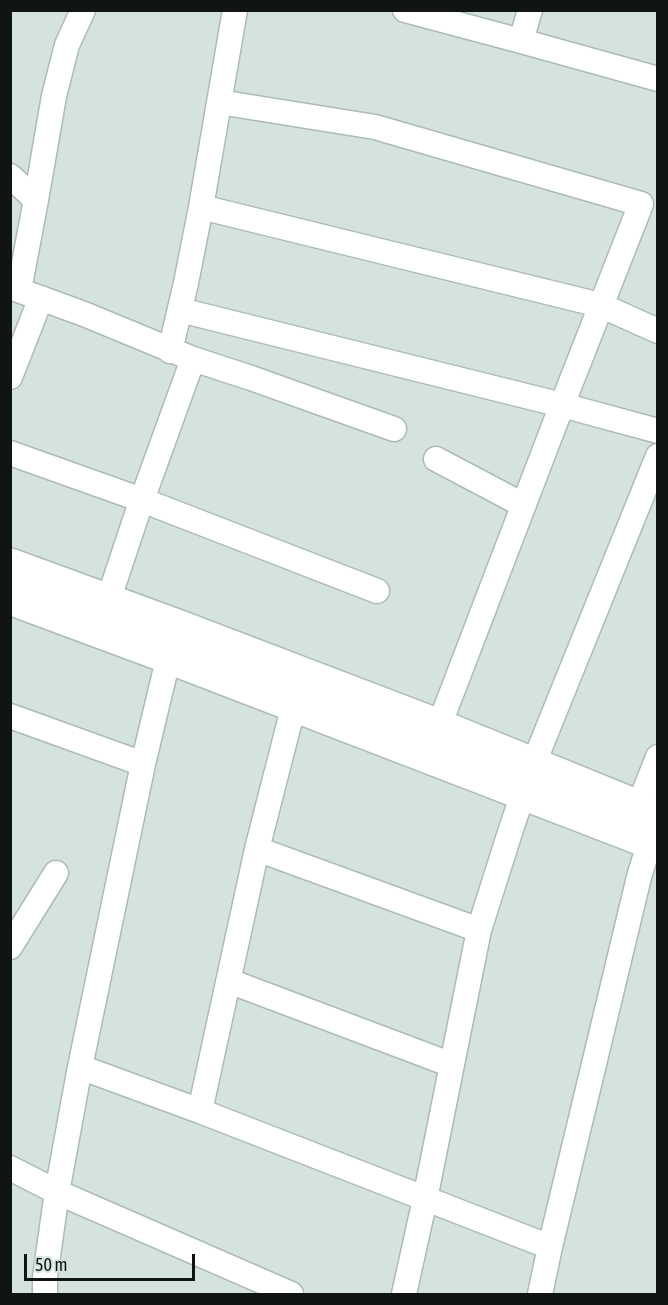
<!DOCTYPE html>
<style>
body{margin:0}
#map{position:relative;width:668px;height:1305px;overflow:hidden;background:#d4e3dd;font-family:"Asap Condensed",sans-serif}
canvas{display:block}
.frame{position:absolute;inset:0;border:12px solid #101513;pointer-events:none}
.scale{position:absolute;left:24px;top:1254px;width:171px;height:27px;box-sizing:border-box;border:3px solid #101513;border-top:0;padding-left:8px;font-size:18px;line-height:21px;white-space:nowrap;color:#101513;-webkit-text-stroke:4px #d4e3dd;paint-order:stroke}
</style>
<div id="map">
<canvas width="668" height="1305"></canvas>
<div class="frame"></div>
<div class="scale">50 m</div>
</div>
<script>
const ctx = document.querySelector('canvas').getContext('2d');
ctx.lineJoin = 'round';
const shape = rows => new Path2D(rows.map(r => 'M' + r).join(''));
function trace(path, color, width, dash) { ctx.strokeStyle = color; ctx.lineWidth = width; ctx.lineCap = dash ? 'butt' : 'round'; ctx.setLineDash(dash || []); ctx.stroke(path); }
const street = shape([
 [405,10,521,41,530,10],
 [521,41,658,79],
 [219,102,375,127,641,204,562,405,439,726],
 [10,176,36,200],
 [201,207,600,305,658,331],
 [10,287,84,314,193,359,251,378,394,429],
 [19,290,36,200,54,96,67,45,83,10],
 [180,310,562,405,658,431],
 [170,351,186,283,201,207,235,10],
 [10,377,41,298],
 [10,453,142,500,377,591],
 [436,459,523,505],
 [108,601,138,511,193,359],
 [298,689,257,849,200,1111,550,1247],
 [10,716,143,764],
 [638,808,658,757],
 [257,849,479,930],
 [10,947,56,873],
 [229,981,452,1065],
 [80,1067,200,1111],
 [10,1168,57,1192,291,1294],
 [45,1294,45,1277,57,1192,80,1067,143,764,172,643],
 [404,1294,425,1199,479,930,512,826,533,765,658,456],
 [540,1294,550,1247,639,877,654,828]
]);
const secondary = shape([
 [10,565,177,626,439,726,658,815],
 [10,598,169,657,658,845]
]);
trace(street, '#adbbb5', 27);
trace(secondary, '#adbbb5', 36);
trace(street, '#fff', 24);
trace(secondary, '#fff', 33);
</script>
